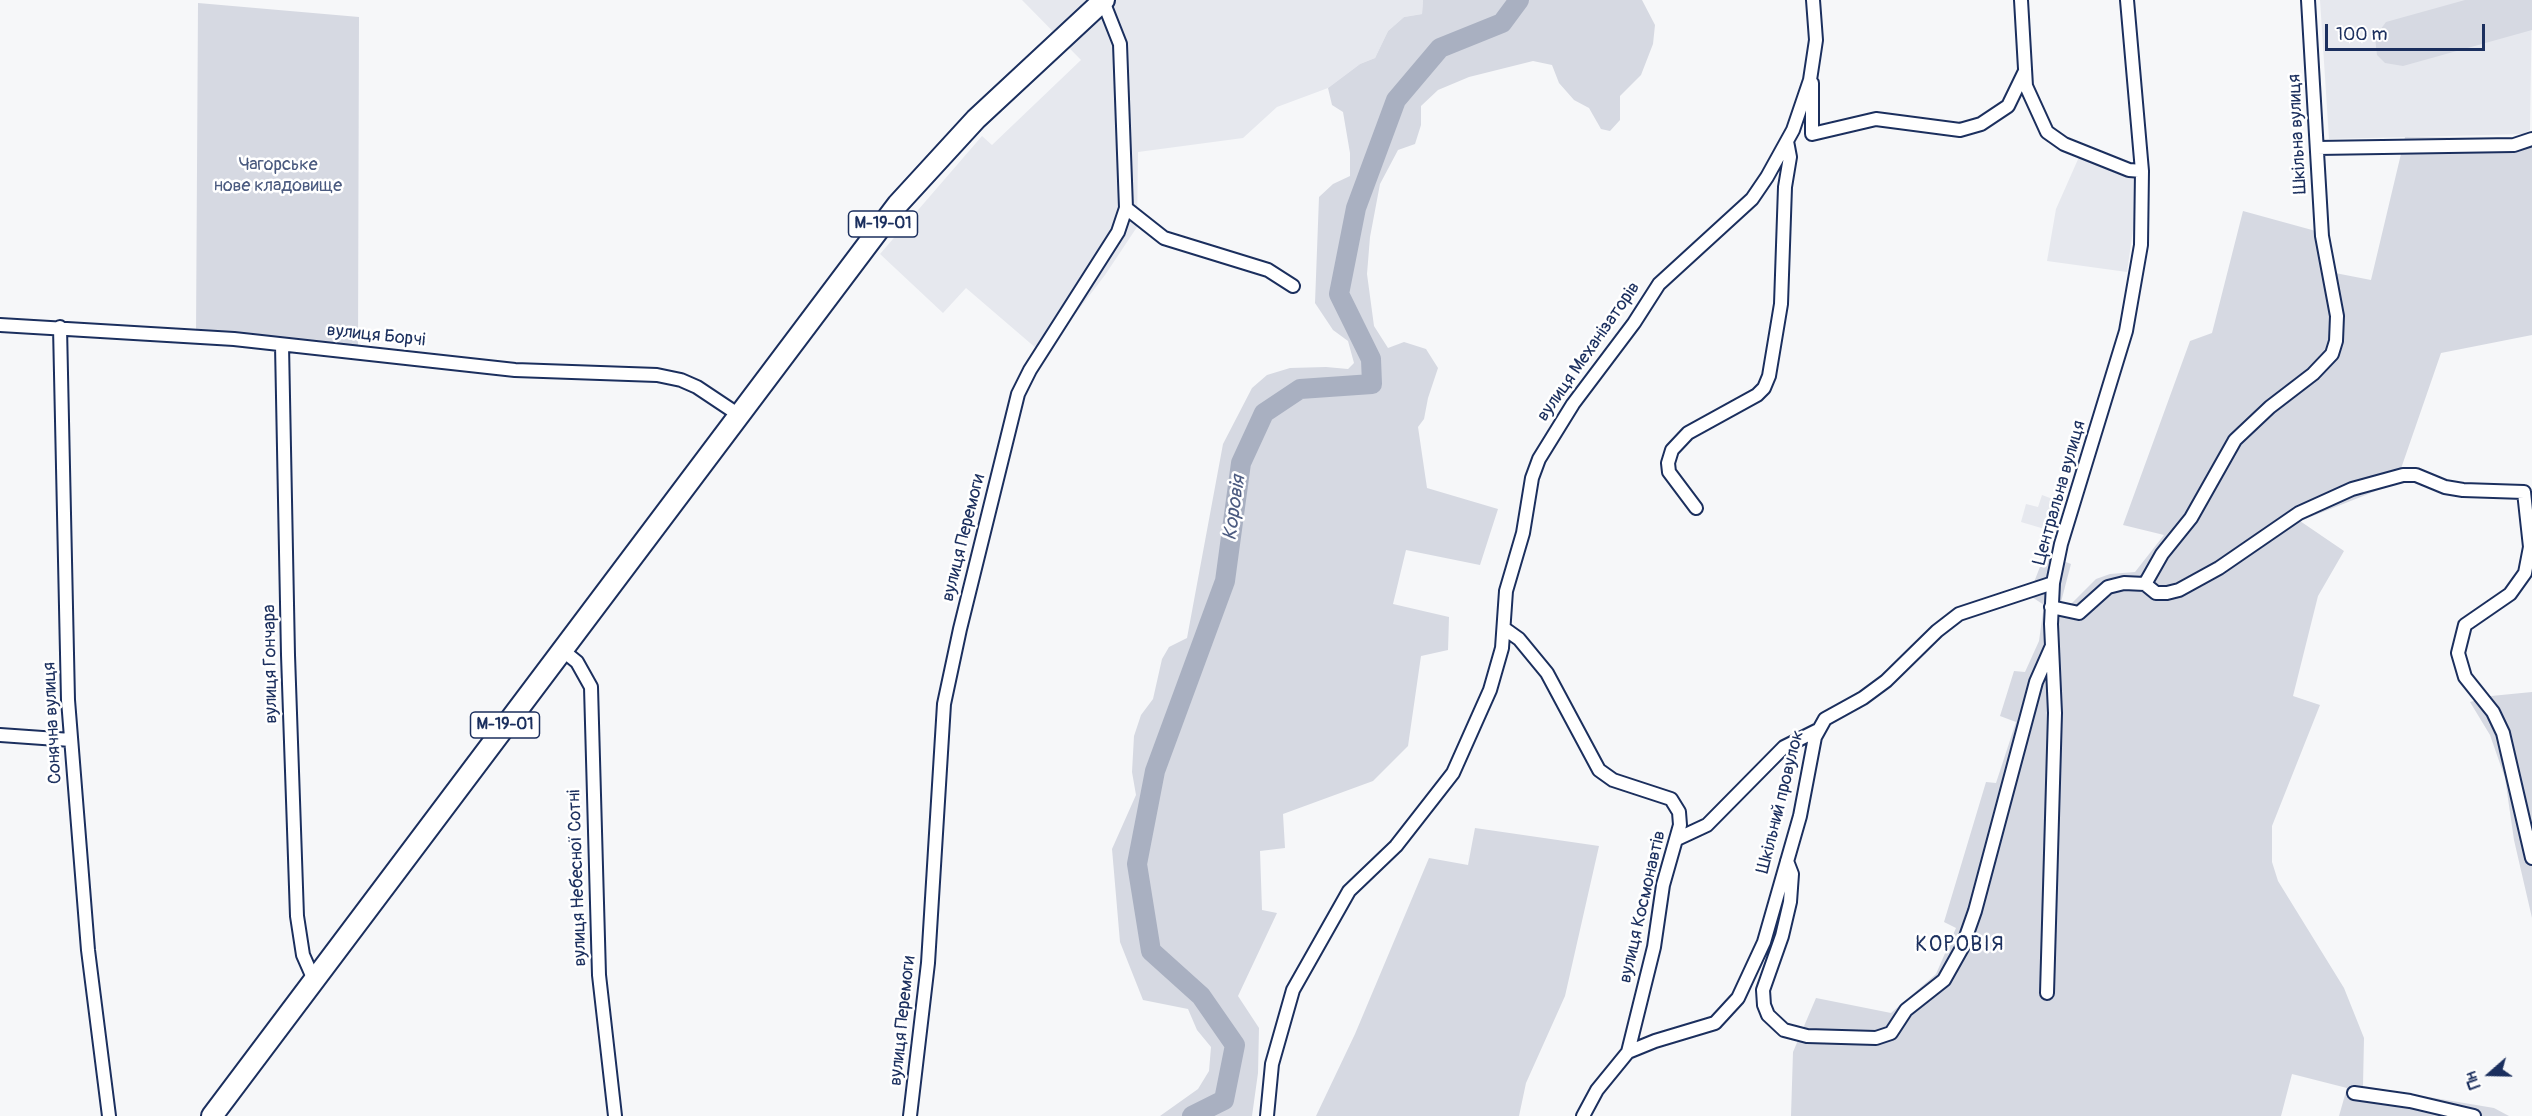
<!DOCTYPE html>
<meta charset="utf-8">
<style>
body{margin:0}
#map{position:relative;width:2532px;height:1116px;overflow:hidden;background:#f6f7f9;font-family:Pangolin,sans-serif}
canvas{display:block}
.north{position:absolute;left:2460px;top:1044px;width:60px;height:60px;-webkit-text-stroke:4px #fff;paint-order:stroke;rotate:250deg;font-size:16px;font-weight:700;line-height:24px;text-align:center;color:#1b2f5e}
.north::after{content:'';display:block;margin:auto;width:21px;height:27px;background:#1b2f5e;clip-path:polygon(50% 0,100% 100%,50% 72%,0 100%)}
.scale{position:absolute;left:2325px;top:24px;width:160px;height:27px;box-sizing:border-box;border:3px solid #1b2f5e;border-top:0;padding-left:8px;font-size:18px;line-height:21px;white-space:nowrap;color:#1b2f5e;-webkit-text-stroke:4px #fff;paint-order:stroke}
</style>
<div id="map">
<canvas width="2532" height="1116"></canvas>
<div class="north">Пн</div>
<div class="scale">100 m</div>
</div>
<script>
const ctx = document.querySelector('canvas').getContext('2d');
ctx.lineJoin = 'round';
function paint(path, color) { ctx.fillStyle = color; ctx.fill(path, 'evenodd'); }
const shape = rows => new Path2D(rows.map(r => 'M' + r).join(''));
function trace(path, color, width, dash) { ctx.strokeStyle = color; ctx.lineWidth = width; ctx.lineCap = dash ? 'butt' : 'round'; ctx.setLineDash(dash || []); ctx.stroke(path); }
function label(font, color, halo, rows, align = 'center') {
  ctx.font = font + ' Pangolin,sans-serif'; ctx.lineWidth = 5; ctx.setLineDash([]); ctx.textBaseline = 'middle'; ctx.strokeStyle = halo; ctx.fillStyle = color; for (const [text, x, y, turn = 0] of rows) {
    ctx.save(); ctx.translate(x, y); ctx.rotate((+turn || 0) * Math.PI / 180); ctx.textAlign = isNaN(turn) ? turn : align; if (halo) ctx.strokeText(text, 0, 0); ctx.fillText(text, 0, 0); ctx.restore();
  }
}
paint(shape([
 [1022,0,1423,0,1422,14,1404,17,1388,31,1375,58,1360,64,1328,88,1277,107,1243,138,1138,152,1137,227,1105,275,1044,355,966,288,943,313,880,254,982,136,992,145,1081,60],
 [2320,0,2532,0,2530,130,2523,134,2329,139],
 [2079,157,2134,178,2136,209,2127,272,2047,261,2056,209],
 [2042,495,2058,501,2048,530,2021,522,2026,504,2038,507]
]), '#e6e8ee');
paint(shape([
 [1423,0,1642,0,1655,25,1653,44,1641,75,1620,96,1620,120,1610,131,1601,129,1589,108,1574,100,1559,83,1552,65,1533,61,1469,77,1438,90,1421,106,1421,125,1415,144,1398,150,1380,184,1370,237,1367,274,1374,326,1388,348,1404,342,1426,349,1438,368,1428,398,1424,419,1418,427,1427,488,1498,509,1480,565,1406,550,1393,604,1449,617,1448,650,1421,656,1408,746,1373,781,1283,814,1285,848,1260,851,1262,910,1277,913,1238,996,1259,1028,1258,1073,1252,1116,1160,1116,1198,1089,1209,1071,1211,1047,1197,1030,1188,1009,1143,1000,1120,942,1112,849,1136,795,1132,772,1134,736,1141,715,1153,699,1162,659,1169,647,1187,638,1223,444,1252,388,1267,375,1290,368,1326,367,1348,369,1354,363,1348,341,1333,330,1315,303,1319,197,1333,184,1350,176,1350,153,1343,112,1332,105,1328,88,1360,64,1375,58,1388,31,1404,17,1422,14],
 [2465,0,2532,0,2532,30,2403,66,2385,63,2377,55,2375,37,2386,22],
 [198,3,359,17,358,347,196,334],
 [2405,137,2518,138,2532,143,2532,335,2441,353,2396,483,2300,521,2344,551,2318,596,2293,696,2320,705,2272,826,2272,862,2278,881,2344,988,2364,1038,2363,1086,2494,1108,2509,1116,2339,1116,2347,1088,2292,1074,2281,1116,1791,1116,1793,1052,1816,998,1891,1013,1936,974,1956,928,1944,922,1986,782,1996,783,2016,722,2000,716,2014,671,2025,672,2039,641,2044,605,2029,595,2045,554,2071,564,2061,602,2069,606,2096,579,2110,574,2135,572,2164,535,2123,525,2190,341,2212,333,2243,211,2323,233,2330,272,2371,280],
 [2532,692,2532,918,2514,840,2505,778,2490,735,2470,702,2491,696],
 [1475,828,1599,846,1565,996,1526,1083,1519,1116,1316,1116,1355,1034,1429,858,1468,865]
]), '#d6d9e2');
trace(shape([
 [1192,1116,1224,1100,1235,1045,1201,996,1151,951,1137,864,1155,771,1225,581,1241,463,1264,413,1300,389,1372,384,1371,359,1339,294,1356,208,1396,100,1440,48,1502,23,1519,0]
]), '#a9b0c1', 20);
const street = shape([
 [2021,0,2026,86,2047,132,2064,144,2129,170,2142,171],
 [1812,83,1812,134,1876,119,1960,130,1981,124,2008,106,2024,73],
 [2317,148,2514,145,2532,139],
 [1126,208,1164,238,1268,270,1293,286],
 [0,325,234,339,515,370,657,375,681,380,697,387,739,415],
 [60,327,68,700,88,950,109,1116],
 [282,345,288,655,297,916,303,955,314,980],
 [2524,492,2530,547,2525,573,2510,594,2465,625,2458,653,2465,677,2493,712,2503,733,2532,858],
 [1696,508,1669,472,1668,463,1672,450,1688,433,1757,395,1764,388,1769,376,1781,304,1785,187,1790,157,1787,141],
 [2145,584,2156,593,2167,593,2179,590,2219,568,2299,513,2352,489,2403,475,2416,475,2445,487,2463,490,2524,492],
 [2051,607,2079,613,2108,587,2124,583,2145,584,2162,554,2191,518,2235,440,2270,407,2313,374,2332,354,2336,341,2337,316,2322,236,2308,0],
 [1505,629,1519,639,1547,673,1599,770,1613,780,1671,799,1679,812,1680,825,1663,885,1654,947,1628,1052,1597,1090,1583,1116],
 [561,649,577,662,591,687,599,975,615,1116],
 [0,735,71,740],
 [1677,839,1707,825,1784,747,1818,730],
 [1787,861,1792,874,1790,902,1782,936,1763,990,1764,1005,1768,1015,1784,1030,1807,1036,1876,1038,1891,1033,1906,1010,1944,980,1962,948,1975,911,2036,682,2051,648],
 [2047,993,2055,713,2051,624,2053,583,2061,544,2126,331,2141,245,2142,171,2127,0],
 [1628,1052,1655,1041,1715,1023,1738,998,1764,942,1800,816,1815,737,1825,719,1863,698,1886,681,1937,631,1959,614,2053,583],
 [2354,1093,2410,1101,2474,1116],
 [910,1116,928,963,944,704,960,629,1018,394,1030,370,1118,232,1126,208,1120,44,1103,1],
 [1267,1116,1272,1064,1293,990,1349,891,1396,846,1453,773,1490,690,1502,648,1506,591,1523,533,1532,478,1539,459,1573,404,1634,323,1659,284,1752,199,1767,177,1793,130,1810,80,1816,40,1813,0]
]);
const primary = shape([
 [212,1116,898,204,976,119,1104,0]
]);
trace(street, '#1b2f5e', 16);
trace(primary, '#1b2f5e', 24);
trace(street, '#fff', 12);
trace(primary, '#fff', 20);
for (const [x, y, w] of [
 [883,224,69],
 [505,725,69]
]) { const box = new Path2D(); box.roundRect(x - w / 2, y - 13, w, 26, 4.5); ctx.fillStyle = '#fff'; ctx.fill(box); trace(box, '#1b2f5e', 1.5); }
label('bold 16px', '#1b2f5e', null, [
 ["М-19-01",883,224],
 ["М-19-01",505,725]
]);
label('18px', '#1b2f5e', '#fff', [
 ["Шкільна вулиця",2298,134,-93],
 ["вулиця Борчі",376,336,6],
 ["вулиця Механізаторів",1589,352,-55],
 ["Центральна вулиця",2060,493,-74],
 ["вулиця Перемоги",964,538,-76],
 ["вулиця Гончара",271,664,-91],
 ["Сонячна вулиця",53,723,-93],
 ["Шкільний провулок",1781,802,-76],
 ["вулиця Небесної Сотні",578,878,-92],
 ["вулиця Космонавтів",1643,907,-77],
 ["вулиця Перемоги",903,1021,-84]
]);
label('18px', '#4a5a7f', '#fff', [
 ["Чагорське",278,165],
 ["нове кладовище",278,186]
]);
label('italic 20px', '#4d5c81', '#fff', [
 ["Коровія",1235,508,-82]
]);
ctx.letterSpacing = '1.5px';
label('21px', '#1b2f5e', '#fff', [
 ["КОРОВІЯ",1960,946]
]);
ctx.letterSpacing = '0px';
</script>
